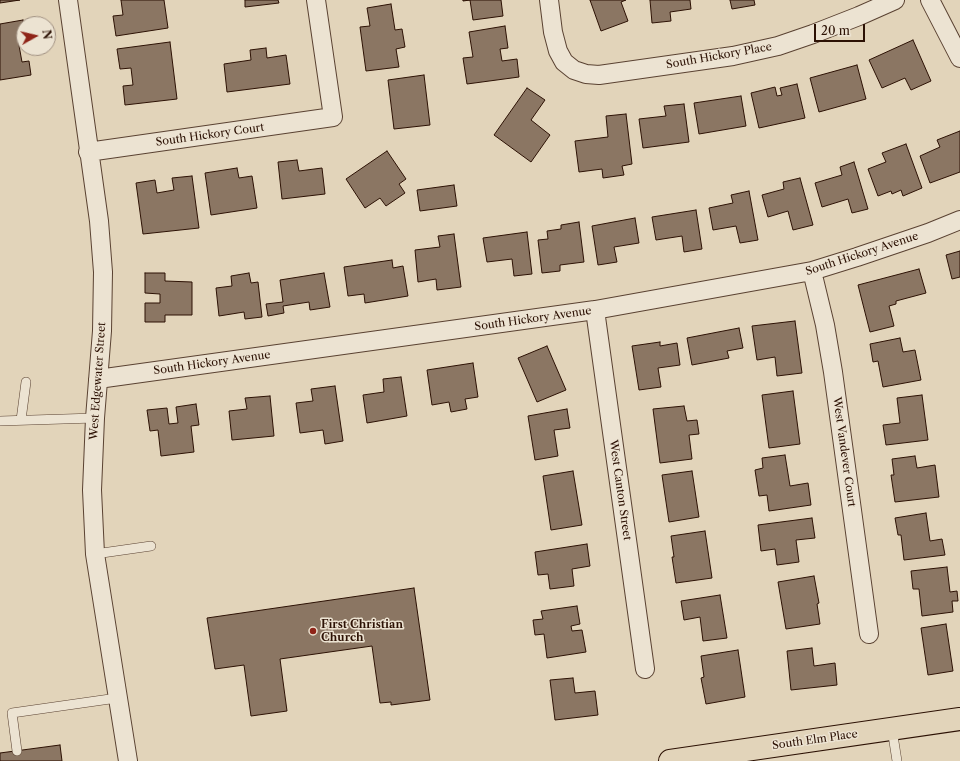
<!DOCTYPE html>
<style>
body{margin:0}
#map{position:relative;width:960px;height:761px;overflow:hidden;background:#e2d4ba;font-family:"Libre Caslon Text",serif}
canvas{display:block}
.north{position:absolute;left:16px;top:16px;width:40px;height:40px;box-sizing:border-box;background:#ece3d2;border:1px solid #9f8f80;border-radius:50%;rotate:82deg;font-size:11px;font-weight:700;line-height:16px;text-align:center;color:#2c1104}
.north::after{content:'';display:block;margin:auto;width:14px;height:18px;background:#8f2418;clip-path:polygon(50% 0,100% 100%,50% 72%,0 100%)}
.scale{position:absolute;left:814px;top:24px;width:51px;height:18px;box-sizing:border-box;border:2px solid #2c1104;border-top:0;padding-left:5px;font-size:12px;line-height:14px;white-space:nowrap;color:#2c1104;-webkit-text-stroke:3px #ece3d2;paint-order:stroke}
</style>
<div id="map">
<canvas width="960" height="761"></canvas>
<div class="north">N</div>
<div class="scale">20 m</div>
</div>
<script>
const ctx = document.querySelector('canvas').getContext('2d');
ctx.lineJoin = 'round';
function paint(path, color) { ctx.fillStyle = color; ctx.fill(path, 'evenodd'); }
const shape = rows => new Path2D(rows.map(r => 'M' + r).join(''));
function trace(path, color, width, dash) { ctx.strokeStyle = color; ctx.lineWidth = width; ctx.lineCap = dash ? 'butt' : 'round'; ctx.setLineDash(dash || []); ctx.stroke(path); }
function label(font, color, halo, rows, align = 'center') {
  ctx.font = font + ' "Libre Caslon Text",serif'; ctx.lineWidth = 3; ctx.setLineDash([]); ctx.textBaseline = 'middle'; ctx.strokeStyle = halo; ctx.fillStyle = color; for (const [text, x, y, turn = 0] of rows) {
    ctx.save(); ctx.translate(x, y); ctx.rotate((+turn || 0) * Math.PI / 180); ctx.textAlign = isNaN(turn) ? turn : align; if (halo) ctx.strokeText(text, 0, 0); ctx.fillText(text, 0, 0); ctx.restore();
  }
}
const building = shape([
 [0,0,20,0,0,3,0,0],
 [121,0,164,0,168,28,116,36,113,16,123,15,121,0],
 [245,0,278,0,279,3,245,7,245,0],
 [463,0,501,0,503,16,473,20,470,0,463,1,463,0],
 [590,0,626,0,621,2,628,21,601,31,590,0],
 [650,0,690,0,691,9,670,12,671,21,652,23,650,0],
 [730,0,754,0,755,5,732,9,730,0],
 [391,4,395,30,402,29,405,47,396,49,399,67,366,71,360,27,370,26,367,8,391,4],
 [23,20,24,39,18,40,22,62,29,61,31,75,0,80,0,24,23,20],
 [505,26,508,48,500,49,502,61,517,59,519,77,467,84,463,58,473,57,469,32,505,26],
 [913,40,931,81,911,90,905,78,882,88,869,60,913,40],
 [170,42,177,99,125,105,123,86,133,85,131,68,120,69,117,49,170,42],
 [266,48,267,58,286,55,290,84,227,92,224,64,251,60,250,50,266,48],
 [857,65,866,99,819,112,810,78,857,65],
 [424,75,430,125,394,129,388,80,424,75],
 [797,84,805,118,759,128,751,93,775,87,777,96,782,95,780,88,797,84],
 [527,88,545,100,531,120,550,135,531,162,494,135,527,88],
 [741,96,746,126,699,134,694,103,741,96],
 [684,104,689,142,643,148,639,119,666,116,664,106,684,104],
 [626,114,632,164,622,166,624,175,603,178,602,169,579,172,575,141,608,137,606,116,626,114],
 [960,131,960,172,930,183,920,156,940,147,937,140,960,131],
 [906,144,922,188,903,196,901,190,892,194,891,191,878,196,868,169,886,162,882,153,906,144],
 [387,151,406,179,399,184,405,193,386,206,380,198,365,208,346,179,387,151],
 [297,160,299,171,322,168,325,194,282,199,278,162,297,160],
 [854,162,868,209,852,213,848,199,822,207,815,183,842,175,840,167,854,162],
 [237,168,239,178,252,176,257,208,211,215,205,173,237,168],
 [192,176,199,228,143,234,136,183,155,180,157,193,174,190,172,178,192,176],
 [800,178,813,225,793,230,788,211,768,217,762,195,784,189,783,182,800,178],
 [454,185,457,206,420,211,417,190,454,185],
 [749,191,758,240,740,243,736,226,713,230,709,208,733,203,731,195,749,191],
 [696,210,702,249,684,252,682,236,656,240,652,217,696,210],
 [635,218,639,243,614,247,617,262,598,265,592,226,635,218],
 [579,222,584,262,560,265,560,271,542,273,538,240,548,239,547,231,561,229,561,225,579,222],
 [527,232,532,274,514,276,512,259,487,262,483,238,527,232],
 [454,234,461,287,437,290,436,279,418,282,415,250,440,247,438,236,454,234],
 [960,251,960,277,952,279,946,255,960,251],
 [392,260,393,268,403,266,408,296,365,303,364,294,348,296,344,267,392,260],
 [919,269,926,293,896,301,896,304,889,306,894,326,870,332,858,285,919,269],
 [145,273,165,273,165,281,192,282,192,315,165,315,165,322,145,322,145,303,160,303,160,294,145,293,145,273],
 [249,273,251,283,258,282,262,317,245,319,244,312,219,316,216,288,232,286,231,276,249,273],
 [324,273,330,307,310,310,309,302,283,306,284,313,268,316,266,304,283,302,280,280,324,273],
 [795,321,802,373,777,376,775,357,757,360,752,326,795,321],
 [739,328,743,348,727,351,729,358,692,365,687,338,739,328],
 [900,338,903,352,915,350,921,380,883,387,878,361,873,362,870,344,900,338],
 [660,342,660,346,677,343,680,365,658,368,661,387,639,390,632,346,660,342],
 [547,346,566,390,537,402,518,358,547,346],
 [473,363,478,397,465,399,467,409,451,412,449,402,432,405,427,370,473,363],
 [401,377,407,416,367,423,363,395,384,392,383,379,401,377],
 [335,386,343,441,325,444,323,430,300,433,296,403,313,401,311,389,335,386],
 [793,391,800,444,769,448,762,395,793,391],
 [922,395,928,440,886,445,883,425,900,423,897,398,922,395],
 [270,396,274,436,232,440,229,411,247,409,245,398,270,396],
 [196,404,199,425,191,426,194,452,161,456,158,430,150,431,147,410,167,408,169,424,178,423,176,407,196,404],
 [684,406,687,421,697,420,699,434,689,435,692,459,660,463,653,409,684,406],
 [567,409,570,428,554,430,558,456,535,460,528,416,567,409],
 [785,455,790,486,808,483,811,505,769,511,767,495,759,496,755,470,763,468,762,458,785,455],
 [915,456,917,468,935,465,939,497,895,502,891,475,894,475,892,459,915,456],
 [573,471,582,525,551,530,543,476,573,471],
 [692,471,699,517,669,522,662,475,692,471],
 [926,513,930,541,942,539,945,555,904,560,901,535,898,535,895,518,926,513],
 [812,518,815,538,796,540,799,562,777,565,775,549,761,551,758,525,812,518],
 [705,531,712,578,676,583,672,557,674,557,671,536,705,531],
 [587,544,590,566,572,569,574,586,550,589,548,574,538,575,535,552,587,544],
 [947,567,950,592,957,591,958,601,952,601,953,612,922,616,919,589,913,589,911,571,947,567],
 [814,576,819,603,817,604,820,624,786,629,778,582,814,576],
 [414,588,430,700,391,705,391,702,380,703,372,646,280,659,287,711,251,716,244,665,215,669,207,618,414,588],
 [720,595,727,638,703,641,700,617,684,620,681,601,720,595],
 [577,606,580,624,571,626,572,631,582,630,586,652,547,658,544,634,535,635,533,620,543,619,541,611,577,606],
 [946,624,953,671,928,675,921,628,946,624],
 [812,648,814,666,835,663,837,685,791,690,787,651,812,648],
 [738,650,745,697,706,704,701,678,704,677,701,656,738,650],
 [573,678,575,693,595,691,598,715,555,720,550,680,573,678],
 [60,745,62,761,0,761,0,753,60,745]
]);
paint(building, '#8b7663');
trace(building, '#2c1104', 1);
const service = shape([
 [21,420,26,382],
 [0,421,95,418],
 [95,554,151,546],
 [892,729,897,761],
 [17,751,12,713,117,698]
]);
const minor = shape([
 [68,0,99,221,103,272,102,331,95,418,92,490,95,554,128,761],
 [549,0,553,32,558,51,564,62,574,70,586,74,599,75,733,56,778,46,813,34,859,16,895,0],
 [930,0,960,58],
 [88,152,333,117,316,0],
 [812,271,825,325,833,372,869,634],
 [595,310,645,669],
 [98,379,595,310,812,271,857,257,928,233,960,220]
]);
const primary = shape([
 [670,761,960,719]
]);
trace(service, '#5a4232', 10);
trace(minor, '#5a4232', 20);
trace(primary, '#2c1104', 24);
trace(service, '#ece3d2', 9);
trace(minor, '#ece3d2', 18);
trace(primary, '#e2d4ba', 22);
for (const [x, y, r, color] of [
 [313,631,4,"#8f2418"]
]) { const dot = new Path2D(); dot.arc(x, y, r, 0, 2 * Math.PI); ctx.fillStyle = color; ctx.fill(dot); trace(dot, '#ece3d2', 1.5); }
label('11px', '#2c1104', '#ece3d2', [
 ["South Hickory Place",719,56,-10],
 ["South Hickory Court",210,135,-8],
 ["South Hickory Avenue",862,254,-18],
 ["South Hickory Avenue",533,319,-8],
 ["South Hickory Avenue",212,363,-8],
 ["West Edgewater Street",98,381,-86],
 ["West Vandever Court",844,452,82],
 ["West Canton Street",620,490,82],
 ["South Elm Place",815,740,-8]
]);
label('bold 11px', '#2c1104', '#ece3d2', [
 ["First Christian",321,625],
 ["Church",321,638]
], 'left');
</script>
